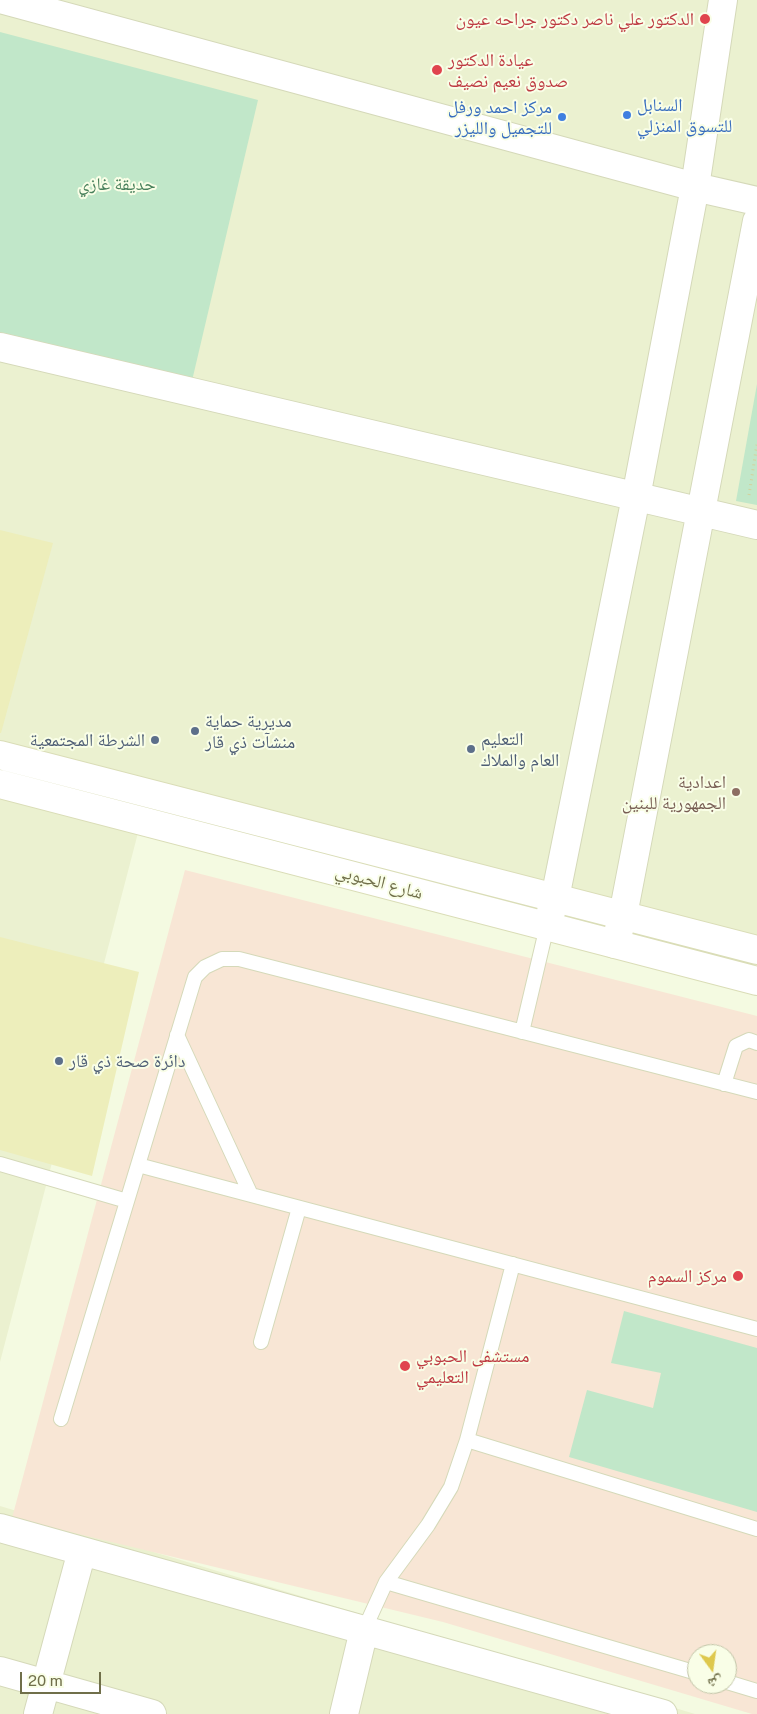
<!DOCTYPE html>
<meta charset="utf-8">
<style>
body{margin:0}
#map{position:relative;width:757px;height:1714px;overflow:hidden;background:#f4fae1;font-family:"Public Sans","Noto Naskh Arabic",sans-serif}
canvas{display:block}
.north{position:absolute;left:687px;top:1644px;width:50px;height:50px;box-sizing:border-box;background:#f9fee7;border:1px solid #c2c5a8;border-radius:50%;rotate:166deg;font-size:14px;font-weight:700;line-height:20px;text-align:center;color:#706f4a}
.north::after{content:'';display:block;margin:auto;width:18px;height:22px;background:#dec84d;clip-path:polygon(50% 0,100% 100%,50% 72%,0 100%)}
.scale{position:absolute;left:20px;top:1672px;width:81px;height:22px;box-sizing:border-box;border:2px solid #706f4a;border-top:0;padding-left:6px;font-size:15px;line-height:18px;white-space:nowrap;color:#706f4a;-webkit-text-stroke:4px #f9fee7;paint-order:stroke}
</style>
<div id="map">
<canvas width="757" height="1714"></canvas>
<div class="north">ش</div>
<div class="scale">20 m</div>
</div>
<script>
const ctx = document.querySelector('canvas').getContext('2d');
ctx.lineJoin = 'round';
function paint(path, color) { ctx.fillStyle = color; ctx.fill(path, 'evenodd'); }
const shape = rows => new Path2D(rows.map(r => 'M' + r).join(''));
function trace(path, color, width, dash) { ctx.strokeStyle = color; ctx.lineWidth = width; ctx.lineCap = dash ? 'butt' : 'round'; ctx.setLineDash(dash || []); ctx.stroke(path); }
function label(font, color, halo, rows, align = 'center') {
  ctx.font = font + ' "Public Sans","Noto Naskh Arabic",sans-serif'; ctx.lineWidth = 4; ctx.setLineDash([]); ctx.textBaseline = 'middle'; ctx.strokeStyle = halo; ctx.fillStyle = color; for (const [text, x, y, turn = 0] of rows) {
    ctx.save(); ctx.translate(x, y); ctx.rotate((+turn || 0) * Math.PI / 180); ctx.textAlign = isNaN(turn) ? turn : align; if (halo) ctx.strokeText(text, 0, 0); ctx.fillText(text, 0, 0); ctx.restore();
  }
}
paint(shape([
 [0,0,757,0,757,939,151,783,0,1362],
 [0,1506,695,1714,0,1714]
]), '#ebf1d0');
paint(shape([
 [185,870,757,1016,757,1714,752,1714,443,1622,12,1518],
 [697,1654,727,1654,727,1684,697,1684]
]), '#f8e6d5');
paint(shape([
 [0,32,258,100,191,385,0,340],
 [757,384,757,505,736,501],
 [624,1311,757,1348,757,1512,569,1457,587,1390,653,1408,661,1373,611,1363]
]), '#c1e7c9');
paint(shape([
 [0,530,53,543,1,733,0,733],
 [0,937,139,972,92,1176,0,1150]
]), '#edeebb');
const lane = shape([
 [522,1032,547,926],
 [177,1035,251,1195],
 [724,1084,736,1046,749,1040,757,1043],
 [0,1164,127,1201],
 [138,1165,757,1329],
 [261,1342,299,1208],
 [61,1419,195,977,205,967,222,959,239,959,757,1092],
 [467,1440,757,1529],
 [386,1582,697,1673],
 [364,1630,386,1582,428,1525,451,1487,467,1440,513,1264],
 [727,1682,757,1691]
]);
const street = shape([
 [4,0,695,187,757,201],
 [0,347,757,525],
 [547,926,555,898,636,497,695,187,723,0],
 [615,944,623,915,757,221],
 [0,1528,663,1714],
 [0,1671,152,1714],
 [38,1714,82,1551],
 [344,1714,364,1630]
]);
const secondary = shape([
 [0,755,757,950],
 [0,784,757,981]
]);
trace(lane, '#d5d9b9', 16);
trace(street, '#d5d9b9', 30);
trace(secondary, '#daddb7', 30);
trace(shape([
 [749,495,757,444]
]), '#d2d29e', 3, [1, 4]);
trace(lane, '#fff', 14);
trace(street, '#fff', 28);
trace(secondary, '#fff', 28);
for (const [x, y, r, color] of [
 [705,19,6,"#e0444e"],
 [437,70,6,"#e0444e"],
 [627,115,5,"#3f7fe0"],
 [562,117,5,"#3f7fe0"],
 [195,731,5,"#5c6f8a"],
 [155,740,5,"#5c6f8a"],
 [471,749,5,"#5c6f8a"],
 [736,792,5,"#8d6e63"],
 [59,1061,5,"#5c6f8a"],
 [738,1276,6,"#e0444e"],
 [405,1366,6,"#e0444e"]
]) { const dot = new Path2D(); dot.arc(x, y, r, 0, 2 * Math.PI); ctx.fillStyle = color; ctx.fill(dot); trace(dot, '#f9fee7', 2); }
label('18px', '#be3a42', '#f9fee7', [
 ["الدكتور علي ناصر دكتور جراحه عيون",694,19],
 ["عيادة الدكتور",448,60,"left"],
 ["صدوق نعيم نصيف",448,81,"left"],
 ["مركز السموم",727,1276],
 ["مستشفى الحبوبي",416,1356,"left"],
 ["التعليمي",416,1377,"left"]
], 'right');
label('18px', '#366cbe', '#f9fee7', [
 ["السنابل",637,105],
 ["للتسوق المنزلي",637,126],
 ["مركز احمد ورفل",552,107,"right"],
 ["للتجميل والليزر",552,128,"right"]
], 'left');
label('18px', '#48805b', '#f9fee7', [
 ["حديقة غازي",117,184]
]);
label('18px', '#4e5e75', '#f9fee7', [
 ["مديرية حماية",205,721],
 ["منشآت ذي قار",205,742],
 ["التعليم",481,739],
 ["العام والملاك",481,760],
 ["الشرطة المجتمعية",145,740,"right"],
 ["دائرة صحة ذي قار",69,1061]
], 'left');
label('18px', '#785e54', '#f9fee7', [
 ["اعدادية",726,782],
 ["الجمهورية للبنين",726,803]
], 'right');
label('18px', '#706f4a', '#f9fee7', [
 ["شارع الحبوبي",379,882,15]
]);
</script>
